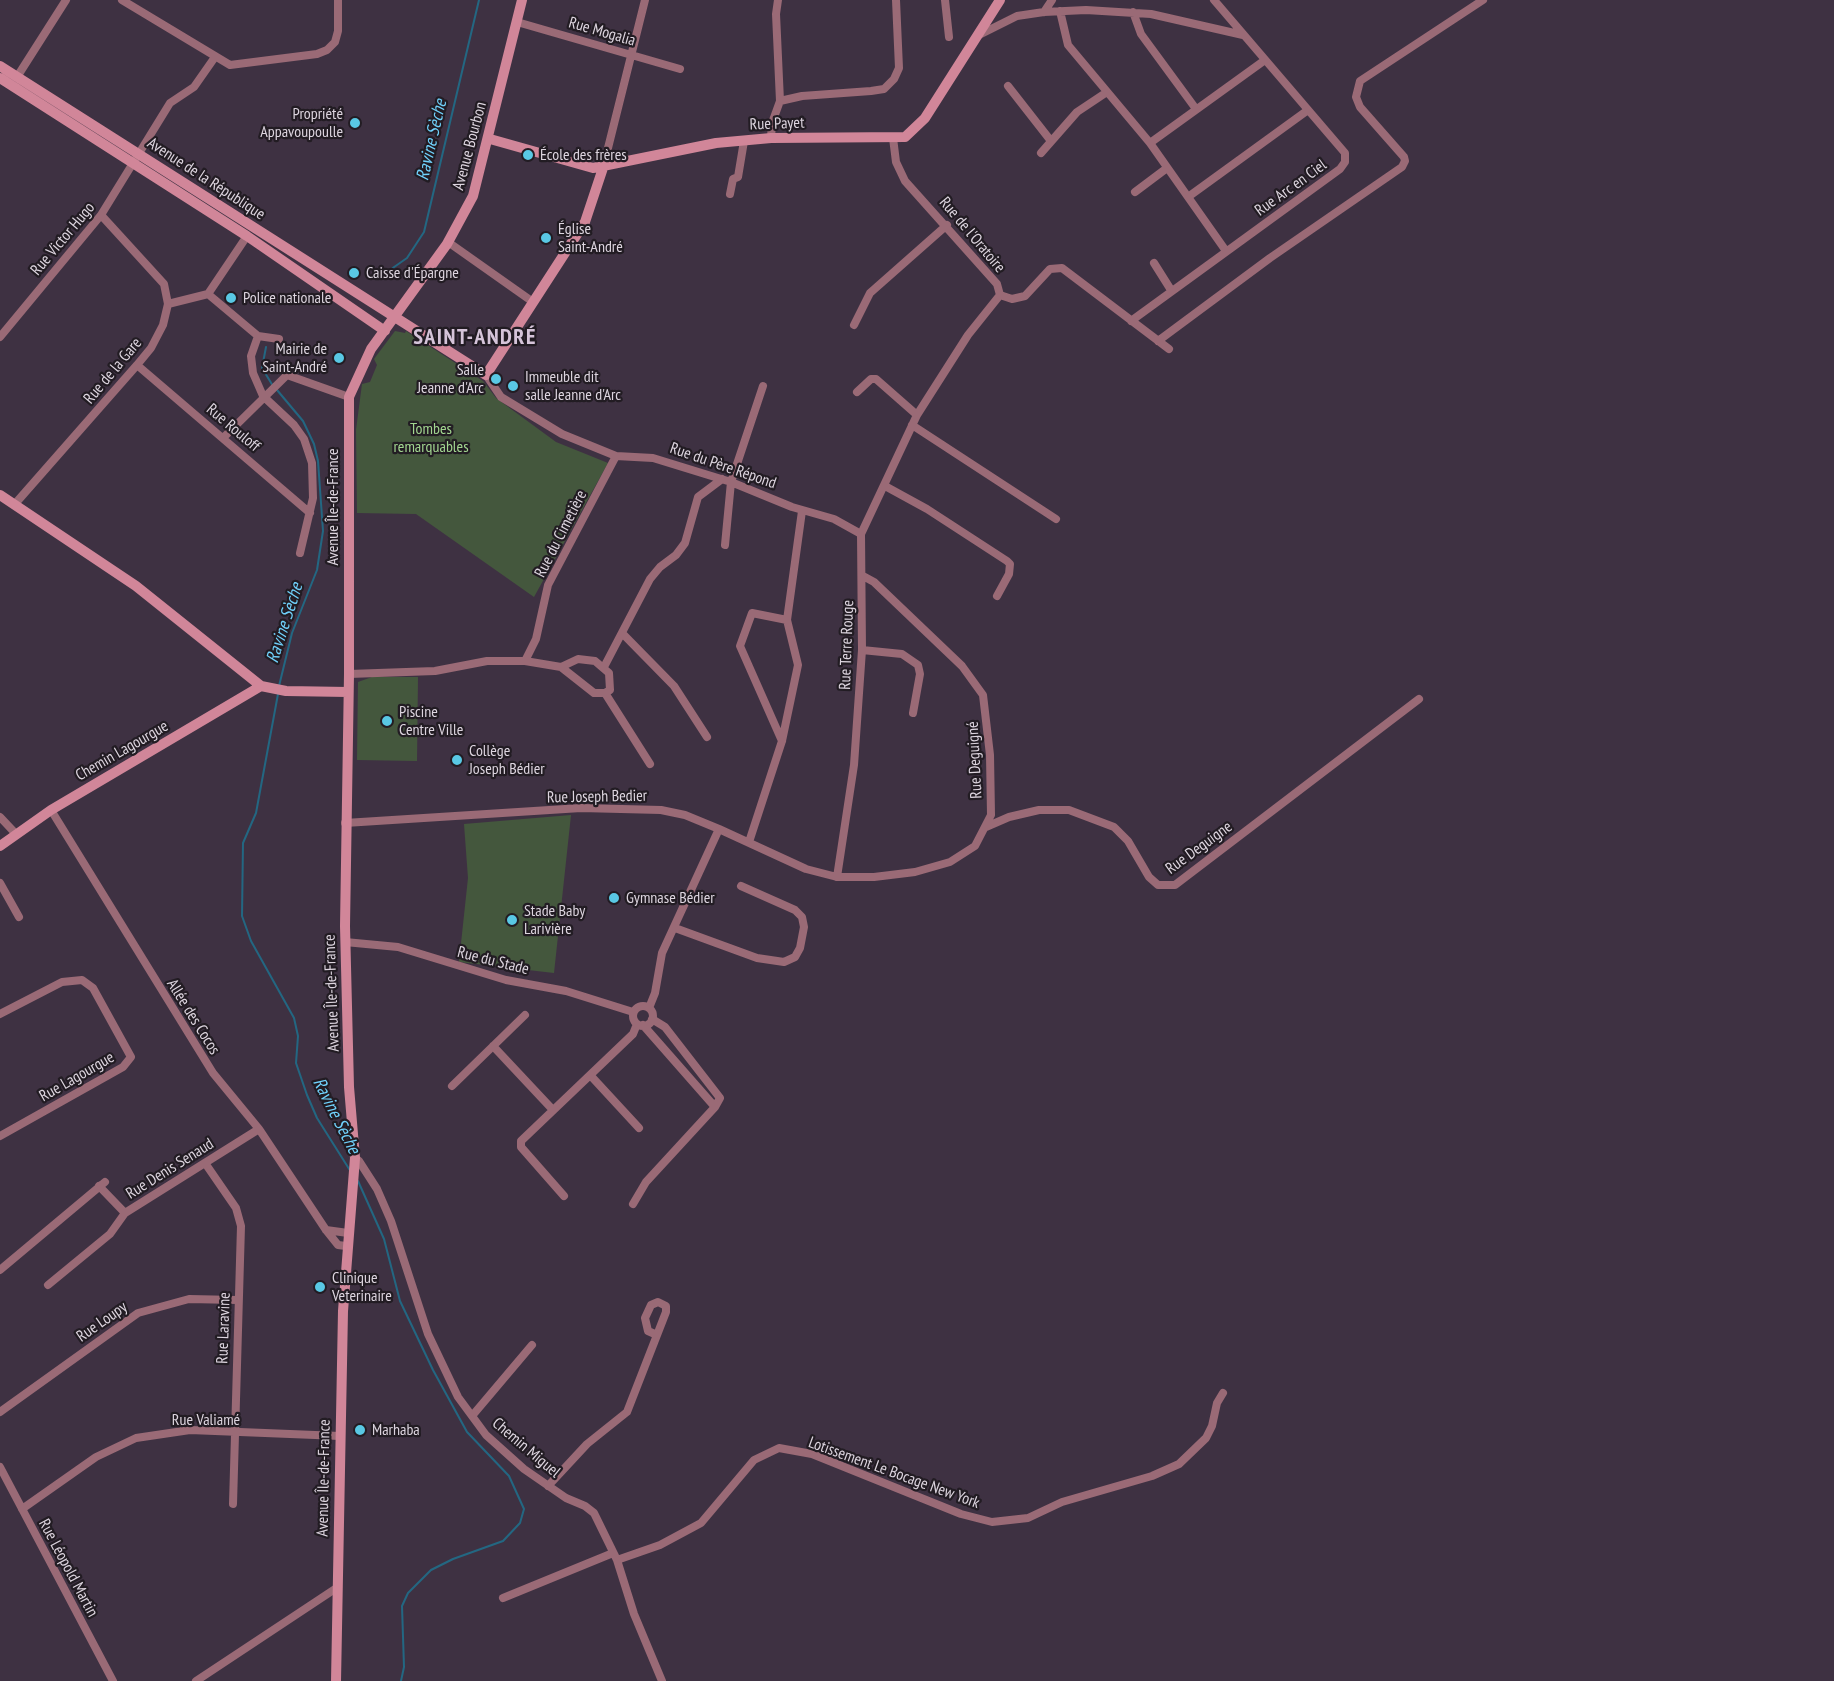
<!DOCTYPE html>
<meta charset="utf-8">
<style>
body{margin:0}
canvas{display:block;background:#3e3142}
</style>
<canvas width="1834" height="1681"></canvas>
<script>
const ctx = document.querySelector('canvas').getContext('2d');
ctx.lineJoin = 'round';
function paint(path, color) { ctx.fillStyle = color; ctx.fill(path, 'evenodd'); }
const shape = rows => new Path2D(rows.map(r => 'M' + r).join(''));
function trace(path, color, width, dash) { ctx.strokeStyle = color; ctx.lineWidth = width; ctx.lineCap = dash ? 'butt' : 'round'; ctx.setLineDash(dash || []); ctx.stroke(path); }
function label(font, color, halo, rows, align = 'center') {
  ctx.font = font + ' "PT Sans Narrow",sans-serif'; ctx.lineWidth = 4.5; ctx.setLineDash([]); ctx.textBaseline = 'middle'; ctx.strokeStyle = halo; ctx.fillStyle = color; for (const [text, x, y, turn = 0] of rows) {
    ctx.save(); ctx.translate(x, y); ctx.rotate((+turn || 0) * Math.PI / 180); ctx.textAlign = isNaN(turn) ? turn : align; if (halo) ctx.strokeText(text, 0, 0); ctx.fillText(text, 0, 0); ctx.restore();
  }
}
paint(shape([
 [395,331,405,333,406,331,483,381,496,398,556,442,608,463,534,597,416,514,357,513,356,430,362,384,370,382,377,365,374,359],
 [372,677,418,677,417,761,357,760,358,682],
 [571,815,554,973,459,962,468,878,464,824]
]), '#44573d');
trace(shape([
 [387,272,407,258,424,232,479,0],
 [266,347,262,368,273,386],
 [277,390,303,421,314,444,318,461,323,531,317,570,292,633,279,686],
 [278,694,256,813,243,843,242,916,251,941,294,1018,298,1036,296,1063,307,1095,317,1118,351,1172],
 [358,1181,384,1239,400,1301,433,1370,467,1432,509,1476,524,1509,520,1523,503,1541,453,1559,431,1570,408,1593,402,1606,404,1667,401,1681]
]), '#236782', 2);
trace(shape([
 [122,0,230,65,317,54,327,50,335,42,338,31,338,0],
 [778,0,776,14,780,101],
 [945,0,949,37],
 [1060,11,1068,45,1150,143,1226,251],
 [1044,12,1052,0],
 [1133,12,1141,34,1196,109],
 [517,22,680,69],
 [979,35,1017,16,1044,12,1086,10,1151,14,1243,35],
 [17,77,66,0],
 [1008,86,1051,141],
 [771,138,772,123,780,101,802,96,871,91,884,89,894,79,899,68,896,0],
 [893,138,896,162,905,181,997,284,1000,295],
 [1150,143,1265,60],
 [1041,153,1077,112,1107,92],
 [603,168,645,0],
 [1135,192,1167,168],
 [730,194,733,179,738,177,744,141],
 [1188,197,1308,110],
 [448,242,533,302],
 [1154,263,1171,290],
 [208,294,258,336,279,339],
 [1000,295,1012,299,1025,296,1050,269,1062,268,1169,349],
 [168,304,208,294,247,236],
 [1131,321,1340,169,1345,162,1345,153,1214,0],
 [854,325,870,293,947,225],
 [258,336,251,356,253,373,263,396,294,425,304,439,312,463,313,498,300,553],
 [0,337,101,215,170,103,194,87,215,57],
 [1158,341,1270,258,1402,167,1405,161,1404,157,1360,107,1356,97,1360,81,1483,0],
 [137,365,310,513],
 [486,375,501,397,562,434,616,456,653,458,731,482,792,507,834,519,861,534],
 [857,392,871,379,876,379,917,415],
 [912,425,1056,519],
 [224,437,287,375,349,397],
 [885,486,927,509,1007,561,1010,564,1009,574,997,596],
 [14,505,137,365,151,348,163,325,168,304,164,284,101,215],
 [725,545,731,482,763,386],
 [622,633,674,686,707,737],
 [862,650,902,654,918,665,920,674,913,713],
 [525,661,536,639,548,585,616,456],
 [604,667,650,579,660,567,676,555,685,543,698,497,722,479],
 [349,674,435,671,487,661,525,661,561,667,594,693,605,693,610,690,609,673,595,661,578,659,561,667],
 [605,693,650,764],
 [782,741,740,646,752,613,787,620],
 [51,810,213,1073,259,1129,326,1230,338,1245,346,1246],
 [0,817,16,834],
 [345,823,581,808,661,810,685,815,719,829,806,869,837,877,874,877,915,872,950,862,975,846,991,815,990,755,983,695,962,666,874,582,863,576],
 [986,827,1009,817,1039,810,1069,810,1114,827,1128,841,1149,877,1158,885,1175,885,1419,699],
 [749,842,782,741,798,665,787,620,802,511],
 [837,877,854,765,862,650,861,534,917,415,968,335,1000,295],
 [0,883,19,917],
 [675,928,757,958,784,962,795,957,800,948,804,927,802,917,795,910,741,886],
 [345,942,398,947,506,980,566,991,633,1012],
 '633 1016a10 10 0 1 1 20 0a10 10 0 1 1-20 0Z',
 [649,1008,655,993,662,953,719,829],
 [0,1014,62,982,82,980,93,988,131,1057,123,1067,0,1136],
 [643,1025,715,1107],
 [493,1046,553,1110],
 [591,1076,639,1128],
 [452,1086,525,1015],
 [355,1158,359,1161,377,1189,391,1221,428,1334,458,1397,486,1435,524,1469,566,1498,585,1506,594,1513,617,1560,634,1614,662,1681],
 [205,1163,236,1208,241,1226,233,1504],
 [99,1186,125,1213],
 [564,1196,521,1147,521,1141,633,1034,637,1024],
 [633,1204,646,1182,715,1107,720,1098,665,1027,652,1019],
 [326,1230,348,1233],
 [0,1270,105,1182],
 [48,1285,110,1234,125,1213,259,1129],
 [0,1412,138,1313,189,1299,237,1300],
 [472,1416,532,1345],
 [0,1467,113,1681],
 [548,1486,587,1444,627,1412,666,1312,666,1306,658,1302,651,1305,645,1318,648,1331,657,1335],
 [22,1509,96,1457,136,1438,190,1430,340,1436],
 [617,1560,660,1545,701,1523,754,1460,779,1448,812,1454,961,1514,992,1522,1028,1518,1062,1502,1152,1476,1179,1464,1206,1438,1212,1426,1217,1403,1223,1393],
 [503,1598,613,1553],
 [196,1681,338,1587]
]), '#9a6a76', 8);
trace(shape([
 [0,66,486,375,585,222,603,168],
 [0,78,247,236,385,331],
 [490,139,593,168,716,143,771,138,905,137,925,118,1000,0],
 [0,495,136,586,261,686,286,691,348,692],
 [0,846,51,810,261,686],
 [336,1681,343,1311,355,1158,349,1087,345,926,349,674,349,397,371,349,447,244,473,196,522,0]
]), '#d18699', 10);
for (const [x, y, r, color] of [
 [355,123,6,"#59c8e4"],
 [528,155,6,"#59c8e4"],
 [546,238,6,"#59c8e4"],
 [354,273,6,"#59c8e4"],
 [231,298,6,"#59c8e4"],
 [339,358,6,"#59c8e4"],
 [496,379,6,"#59c8e4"],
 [513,386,6,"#59c8e4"],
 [387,721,6,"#59c8e4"],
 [457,760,6,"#59c8e4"],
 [614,898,6,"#59c8e4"],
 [512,920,6,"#59c8e4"],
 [320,1287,6,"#59c8e4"],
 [360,1430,6,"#59c8e4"]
]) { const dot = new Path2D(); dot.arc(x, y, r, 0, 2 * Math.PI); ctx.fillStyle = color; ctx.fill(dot); trace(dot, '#221c23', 2); }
label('16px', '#ddd5df', '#221c23', [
 ["Rue Mogalia",602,32,16],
 ["Rue Payet",777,124,-2],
 ["Avenue Bourbon",470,146,-75],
 ["Avenue de la République",206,179,33],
 ["Rue Arc en Ciel",1291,188,-36],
 ["Rue de l'Oratoire",972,235,50],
 ["Rue Victor Hugo",63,239,-50],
 ["Rue de la Gare",113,371,-50],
 ["Rue Rouloff",233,428,40],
 ["Rue du Père Répond",723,466,19],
 ["Avenue Île-de-France",333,507,-90],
 ["Rue du Cimetière",561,534,-63],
 ["Rue Terre Rouge",847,645,-88],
 ["Chemin Lagourgue",122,751,-30],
 ["Rue Deguigné",975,760,-93],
 ["Rue Joseph Bedier",597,797,-1],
 ["Rue Deguigne",1199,848,-36],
 ["Rue du Stade",493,961,14],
 ["Avenue Île-de-France",332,993,-92],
 ["Allée des Cocos",193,1017,58],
 ["Rue Lagourgue",77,1077,-30],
 ["Rue Denis Senaud",170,1169,-32],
 ["Rue Loupy",102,1322,-35],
 ["Rue Laravine",224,1328,-88],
 ["Rue Valiamé",206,1420],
 ["Chemin Miguel",526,1448,40],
 ["Lotissement Le Bocage New York",894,1473,20],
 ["Avenue Île-de-France",324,1478,-89],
 ["Rue Léopold Martin",68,1568,62]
]);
label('16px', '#ddd5df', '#221c23', [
 ["Propriété",343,114,"right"],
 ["Appavoupoulle",343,132,"right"],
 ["École des frères",540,155],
 ["Église",558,229],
 ["Saint-André",558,247],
 ["Caisse d'Épargne",366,273],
 ["Police nationale",243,298],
 ["Mairie de",327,349,"right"],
 ["Saint-André",327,367,"right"],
 ["Salle",484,370,"right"],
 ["Jeanne d'Arc",484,388,"right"],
 ["Immeuble dit",525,377],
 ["salle Jeanne d'Arc",525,395],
 ["Piscine",399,712],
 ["Centre Ville",399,730],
 ["Collège",469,751],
 ["Joseph Bédier",469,769],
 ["Gymnase Bédier",626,898],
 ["Stade Baby",524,911],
 ["Larivière",524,929],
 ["Clinique",332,1278],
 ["Veterinaire",332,1296],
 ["Marhaba",372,1430]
], 'left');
label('16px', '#a2d690', '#221c23', [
 ["Tombes",431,429],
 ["remarquables",431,447]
]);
label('italic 18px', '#70d1fb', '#221c23', [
 ["Ravine Sèche",432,140,-77],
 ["Ravine Sèche",285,623,-72],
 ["Ravine Sèche",336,1116,63]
]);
ctx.letterSpacing = '1.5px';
label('bold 22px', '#d5c4d9', '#221c23', [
 ["SAINT-ANDRÉ",475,338]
]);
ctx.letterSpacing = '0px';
</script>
